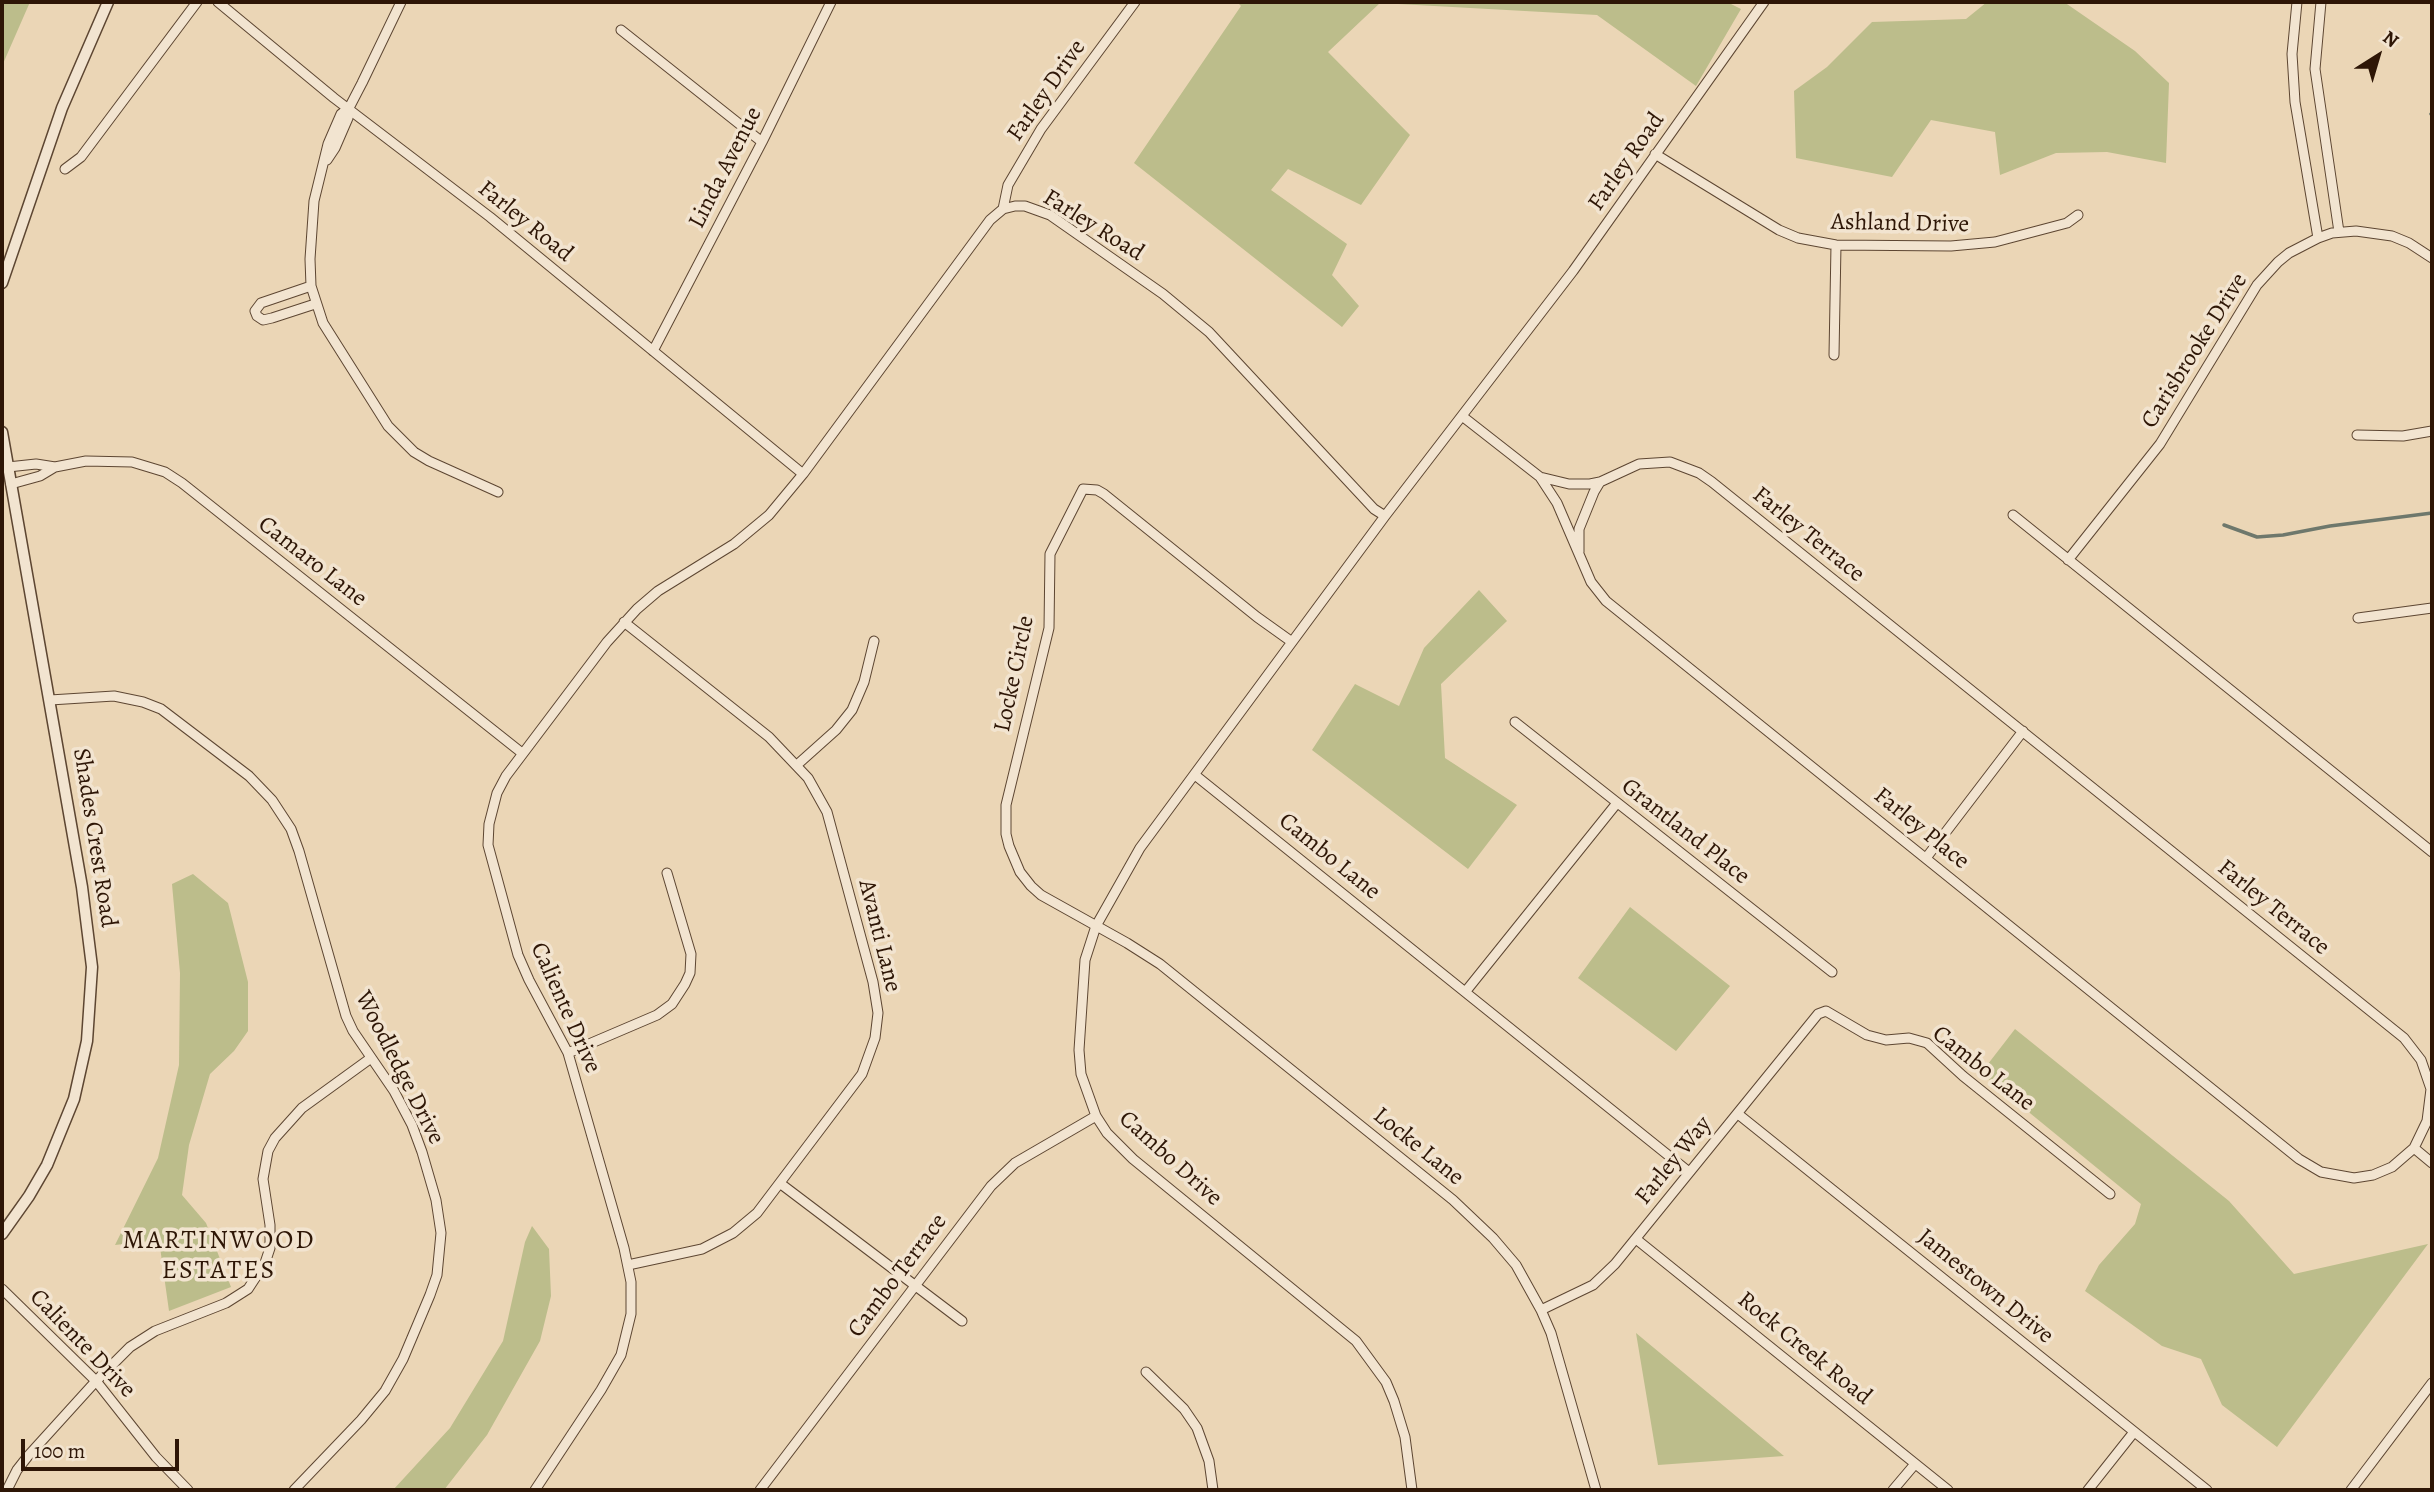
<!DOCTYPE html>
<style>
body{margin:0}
#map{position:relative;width:2434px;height:1492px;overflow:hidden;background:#ebd6b6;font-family:Alegreya,serif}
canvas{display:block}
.frame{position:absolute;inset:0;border:4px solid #2e1606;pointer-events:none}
.north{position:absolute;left:2343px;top:21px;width:70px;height:70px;-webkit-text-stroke:5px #f2e4d0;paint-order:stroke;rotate:37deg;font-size:19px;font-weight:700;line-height:28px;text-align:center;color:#2e1606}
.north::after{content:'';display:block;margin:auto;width:24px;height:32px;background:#2e1606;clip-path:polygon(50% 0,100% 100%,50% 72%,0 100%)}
.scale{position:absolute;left:21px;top:1439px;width:158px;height:32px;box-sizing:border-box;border:4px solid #2e1606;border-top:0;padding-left:9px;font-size:21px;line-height:24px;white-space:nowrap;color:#2e1606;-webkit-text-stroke:5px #f2e4d0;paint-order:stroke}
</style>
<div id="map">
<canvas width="2434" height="1492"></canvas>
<div class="frame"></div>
<div class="north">N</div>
<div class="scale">100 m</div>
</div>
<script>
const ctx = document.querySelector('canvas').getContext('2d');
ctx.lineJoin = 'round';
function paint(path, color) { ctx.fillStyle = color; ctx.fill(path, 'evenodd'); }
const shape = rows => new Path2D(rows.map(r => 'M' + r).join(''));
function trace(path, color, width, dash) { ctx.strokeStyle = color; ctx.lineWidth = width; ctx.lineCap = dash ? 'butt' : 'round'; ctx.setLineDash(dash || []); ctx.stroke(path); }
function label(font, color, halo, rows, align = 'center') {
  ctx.font = font + ' Alegreya,serif'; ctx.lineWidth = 7; ctx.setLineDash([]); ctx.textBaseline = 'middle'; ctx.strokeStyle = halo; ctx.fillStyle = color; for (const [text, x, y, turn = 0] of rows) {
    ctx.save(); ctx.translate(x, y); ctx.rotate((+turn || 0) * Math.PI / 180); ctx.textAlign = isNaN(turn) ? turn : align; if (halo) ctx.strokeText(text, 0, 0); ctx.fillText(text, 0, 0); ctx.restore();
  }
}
paint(shape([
 [2,2,30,2,2,66],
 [1237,2,1727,2,1741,9,1696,86,1597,15,1380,3,1328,52,1410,135,1361,205,1288,169,1271,190,1347,244,1332,275,1359,306,1342,327,1134,163,1241,6],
 [1987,2,2064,2,2135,51,2169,83,2166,163,2107,152,2056,153,2000,175,1995,132,1931,120,1892,177,1796,158,1794,91,1827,67,1872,22,1966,19],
 [1479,590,1507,621,1441,684,1445,758,1517,805,1468,869,1312,750,1355,684,1399,706,1424,648],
 [193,874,228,903,248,982,248,1031,234,1051,210,1074,189,1145,182,1195,206,1223,231,1287,169,1311,159,1240,115,1245,158,1158,179,1065,180,973,172,884],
 [1630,907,1730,986,1676,1051,1578,978],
 [2015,1029,2229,1201,2294,1274,2428,1244,2277,1447,2222,1405,2201,1359,2162,1346,2085,1291,2099,1265,2135,1224,2141,1204,1981,1073],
 [532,1226,549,1249,551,1296,540,1341,487,1435,444,1490,393,1490,450,1428,503,1341,525,1242],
 [1636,1333,1784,1456,1658,1465]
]), '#bcbd8b');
trace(shape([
 [2431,114,2432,115],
 [2224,525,2257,537,2283,535,2330,526,2432,513]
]), '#6e786c', 3.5);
const minor = shape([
 [218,2,334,98,490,217,803,474],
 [401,2,362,83,349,108,341,114,328,144,314,201,310,259,311,286,323,323,388,426,414,452,429,461,498,492],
 [2297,2,2292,54,2295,102,2318,238],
 [2321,2,2315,69,2339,232],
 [621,30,762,142],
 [1655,154,1779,230,1798,238,1836,245,1951,246,1995,242,2067,223,2078,215],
 [327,160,335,148,348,118,349,108],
 [65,169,81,157,197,2],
 [1003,209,1008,185,1041,129,1135,2],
 [311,286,261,303,255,311,257,316,263,320,272,318,315,304],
 [653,351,762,142,831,2],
 [1834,355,1836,245],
 [1462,416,1540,477,1557,503,1591,582,1606,601,2299,1159,2321,1172,2354,1178,2373,1175,2392,1167,2414,1148,2427,1121,2431,1089,2421,1060,2404,1038,1712,482,1699,473,1670,462,1639,464,1600,482,1590,484,1569,484,1540,477],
 [2357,435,2403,436,2432,431],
 [8,467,36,464,55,467],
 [11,484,40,476,55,467,86,461,132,462,165,472,182,483,522,753],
 [2013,515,2432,852],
 [1579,552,1579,529,1594,492,1600,482],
 [2068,560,2160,444,2257,285,2278,262,2289,253,2318,238,2332,233,2356,231,2392,236,2409,243,2432,258],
 [2358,618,2432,608],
 [624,622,769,737,808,778,827,812,873,982,878,1013,875,1038,862,1074,757,1213,733,1233,702,1249,628,1265],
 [1292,642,1257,617,1104,494,1097,490,1083,489,1050,554,1049,628,1006,805,1006,834,1009,846,1020,872,1031,886,1041,895,1127,943,1160,964,1453,1200,1493,1238,1516,1265,1541,1310,1551,1333,1596,1490],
 [50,700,114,696,143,702,161,709,249,776,272,800,291,829,299,851,346,1016,353,1031,394,1091,412,1125,422,1152,436,1200,441,1233,437,1275,430,1295,403,1359,385,1391,361,1420,294,1490],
 [1515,722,1832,972],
 [798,764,836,730,852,710,864,682,874,641],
 [1195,775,1689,1172],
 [1926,858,2023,731],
 [1466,991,1617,803],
 [568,1053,657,1015,672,1004,685,984,690,973,691,954,667,873],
 [1738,1114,2207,1490],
 [2414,1148,2432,1163],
 [781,1184,962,1321],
 [1636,1239,1948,1490],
 [2,1289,96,1381,156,1457,188,1490],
 [1541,1310,1593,1285,1615,1264,1818,1014,1826,1011,1867,1035,1886,1040,1909,1038,1927,1043,1963,1076,2110,1194],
 [1146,1372,1184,1409,1197,1428,1209,1461,1213,1490],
 [7,1490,17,1470,28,1456,96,1381,130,1347,155,1331,226,1303,248,1289,265,1263,270,1248,270,1225,263,1179,268,1151,275,1138,302,1108,371,1058],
 [535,1490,601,1390,621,1355,631,1314,631,1282,624,1248,568,1053,529,980,518,955,488,845,489,824,497,793,506,776,607,642,637,609,658,591,734,544,769,515,803,474,990,220,1003,209,1015,206,1025,206,1050,215,1163,294,1192,318,1209,332,1374,509,1385,516],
 [760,1490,991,1186,1015,1163,1096,1116],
 [1412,1490,1405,1437,1394,1401,1386,1382,1356,1341,1133,1159,1107,1133,1096,1116,1081,1074,1079,1050,1085,960,1096,926,1140,848,1385,516,1573,271,1764,2],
 [1893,1490,1915,1464],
 [2088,1490,2134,1432],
 [2351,1490,2432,1383]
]);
const tertiary = shape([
 [2,283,62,108,108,2],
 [2,432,82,887,92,967,87,1041,74,1099,47,1165,29,1196,2,1234]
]);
trace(minor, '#5d4632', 11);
trace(tertiary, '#5d4632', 13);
trace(minor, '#f2e4d0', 9);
trace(tertiary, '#f2e4d0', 10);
label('24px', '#2e1606', '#f2e4d0', [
 ["Farley Drive",1047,91,-55],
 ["Farley Road",1627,162,-55],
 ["Linda Avenue",726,168,-63],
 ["Farley Road",525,222,39],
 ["Ashland Drive",1900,224,1],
 ["Farley Road",1093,226,32],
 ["Carisbrooke Drive",2195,351,-58],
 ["Farley Terrace",1808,535,39],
 ["Camaro Lane",312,562,38],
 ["Locke Circle",1015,674,-78],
 ["Farley Place",1921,829,39],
 ["Grantland Place",1685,832,38],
 ["Shades Crest Road",94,838,81],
 ["Cambo Lane",1329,857,39],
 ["Farley Terrace",2273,908,39],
 ["Avanti Lane",879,936,76],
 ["Caliente Drive",565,1008,66],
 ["Woodledge Drive",399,1068,63],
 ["Cambo Lane",1983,1069,38],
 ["Locke Lane",1418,1147,39],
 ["Cambo Drive",1170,1159,42],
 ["Farley Way",1674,1161,-51],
 ["Cambo Terrace",898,1276,-53],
 ["Jamestown Drive",1985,1287,39],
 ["Caliente Drive",82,1344,46],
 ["Rock Creek Road",1804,1349,39]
]);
ctx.letterSpacing = '2px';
label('26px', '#2e1606', '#f2e4d0', [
 ["MARTINWOOD",219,1242],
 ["ESTATES",219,1272]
]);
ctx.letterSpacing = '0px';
</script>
